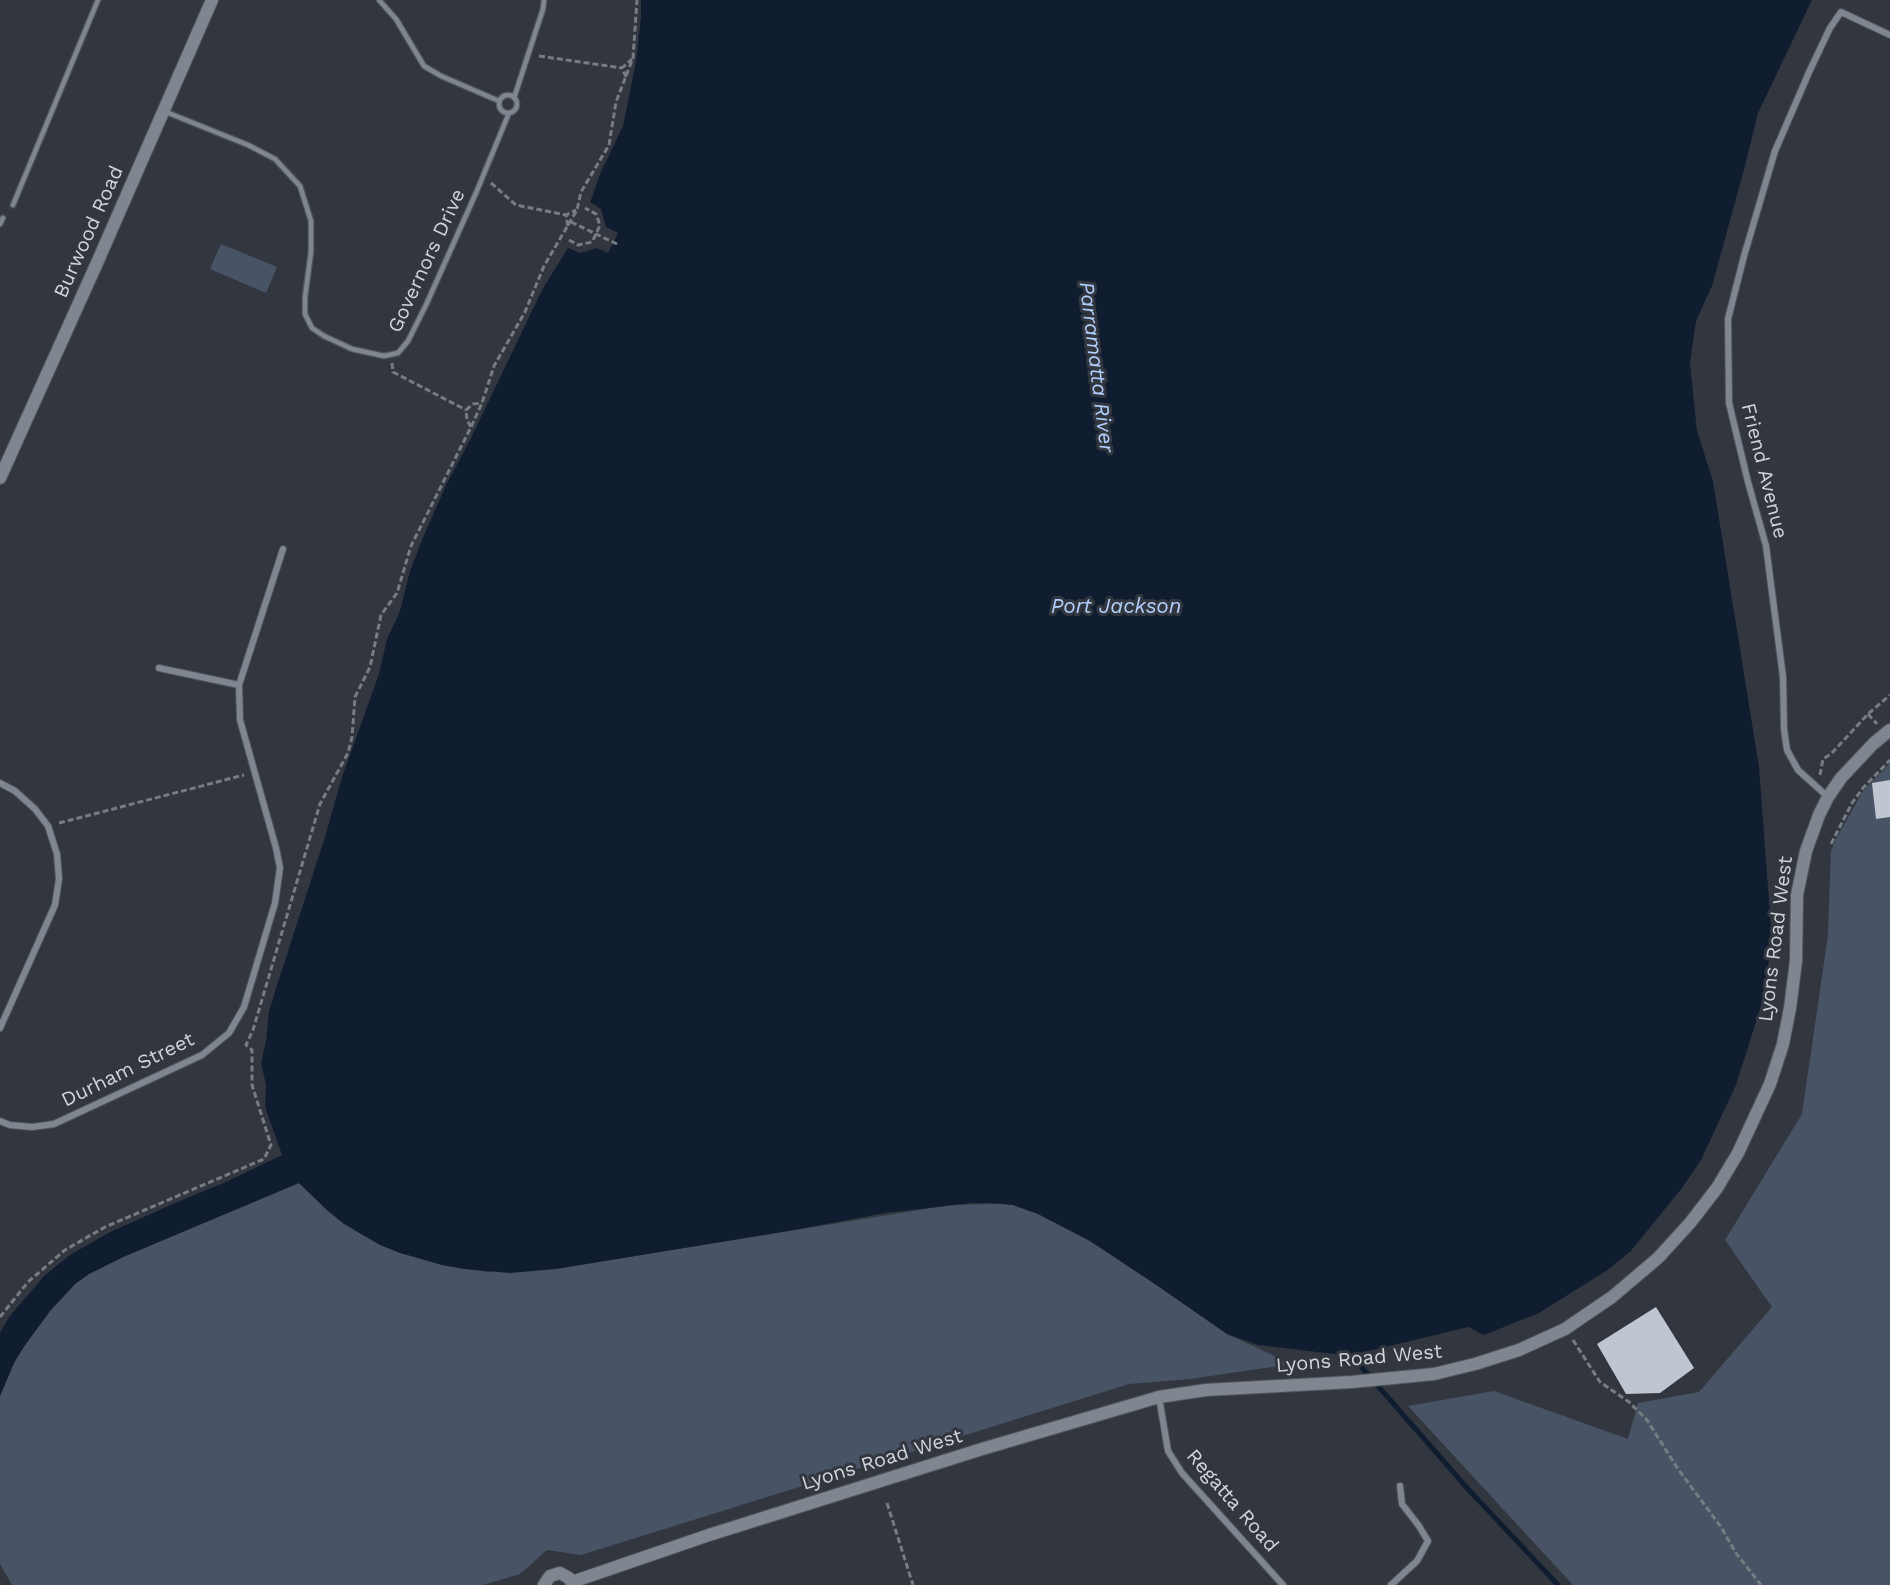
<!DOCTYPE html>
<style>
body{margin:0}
canvas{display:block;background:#32373f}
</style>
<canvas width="1890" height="1585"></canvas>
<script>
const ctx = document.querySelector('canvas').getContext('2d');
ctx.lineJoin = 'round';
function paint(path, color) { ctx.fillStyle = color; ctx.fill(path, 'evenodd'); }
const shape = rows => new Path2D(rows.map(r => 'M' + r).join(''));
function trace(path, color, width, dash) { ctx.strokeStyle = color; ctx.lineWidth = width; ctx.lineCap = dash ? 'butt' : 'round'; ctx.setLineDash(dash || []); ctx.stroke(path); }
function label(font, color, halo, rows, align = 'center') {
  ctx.font = font + ' "Work Sans",sans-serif'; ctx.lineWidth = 6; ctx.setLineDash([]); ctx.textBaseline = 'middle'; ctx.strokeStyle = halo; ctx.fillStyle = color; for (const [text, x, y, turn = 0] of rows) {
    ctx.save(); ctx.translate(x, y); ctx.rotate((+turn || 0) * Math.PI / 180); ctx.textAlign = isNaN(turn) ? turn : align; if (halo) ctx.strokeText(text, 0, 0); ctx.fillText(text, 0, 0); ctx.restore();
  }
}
paint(shape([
 [221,244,277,267,266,293,210,269],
 [1890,763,1890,1585,1573,1585,1408,1406,1494,1391,1628,1439,1638,1403,1699,1392,1772,1307,1725,1240,1802,1114,1828,935,1831,851,1836,839,1863,791],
 [299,1183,328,1211,361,1234,442,1265,487,1272,579,1265,950,1205,1000,1204,1013,1205,1038,1214,1090,1241,1155,1284,1227,1334,1292,1364,1190,1379,1129,1384,581,1555,547,1550,520,1574,483,1585,12,1585,0,1564,0,1396,14,1363,25,1345,50,1311,75,1284,89,1274,123,1257]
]), '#485365');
paint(shape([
 [641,0,1812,0,1758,113,1745,166,1712,286,1696,321,1690,363,1697,431,1713,481,1759,767,1771,927,1767,987,1736,1085,1701,1160,1682,1188,1630,1252,1606,1271,1539,1313,1484,1335,1468,1327,1373,1350,1350,1354,1334,1354,1258,1345,1227,1334,1155,1284,1090,1241,1038,1214,1013,1205,993,1203,972,1203,885,1213,794,1230,556,1269,510,1273,464,1269,442,1265,400,1253,380,1245,344,1224,328,1211,299,1183,123,1257,89,1274,75,1284,50,1311,25,1345,14,1363,0,1396,0,1333,9,1317,44,1276,70,1255,110,1232,182,1200,226,1182,282,1155,265,1107,266,1085,261,1063,266,1041,269,1011,278,982,325,837,342,777,379,674,387,639,400,611,410,571,422,540,446,485,470,440,542,290,568,248,590,203,600,174,623,126,636,61,641,17]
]), '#101d30');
paint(shape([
 [590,202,601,209,606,227,618,233,608,253,597,248,580,253,568,248]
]), '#32373f');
trace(shape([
 [1350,1354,1468,1489,1558,1585]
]), '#101d30', 5);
paint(shape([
 [1890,780,1890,817,1876,819,1872,783],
 [1656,1307,1694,1368,1660,1393,1626,1394,1597,1344]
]), '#bfc6d1');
const lane = shape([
 [379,0,396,19,424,66,441,76,499,101],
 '499 104a9 9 0 1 1 18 0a9 9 0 1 1-18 0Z',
 [514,98,543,9,544,0],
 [166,112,248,145,275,159,300,186,311,221,311,252,305,297,305,314,312,328,324,336,352,349,384,356,398,353,408,341,426,305,476,193,509,113],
 [13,205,98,0],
 [0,224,3,218]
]);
const street = shape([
 [159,668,239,685],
 [0,783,15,791,35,809,48,826,57,854,59,879,55,905,0,1028],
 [1828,797,1798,770,1787,750,1784,729,1783,677,1766,546,1748,482,1729,403,1728,319,1744,256,1775,151,1810,70,1830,28,1841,12,1890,35],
 [0,1121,10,1125,32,1127,54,1124,202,1055,229,1033,244,1007,275,903,280,868,276,848,240,720,239,685,283,549],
 [1159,1397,1168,1451,1182,1473,1283,1585],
 [1391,1585,1417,1561,1428,1541,1419,1526,1402,1504,1400,1486]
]);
const secondary = shape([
 [0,478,97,263,212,0],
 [572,1582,709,1535,982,1449,1159,1397,1206,1390,1352,1382,1434,1374,1475,1364,1519,1350,1565,1329,1612,1297,1658,1258,1690,1223,1717,1188,1738,1153,1770,1084,1783,1044,1790,1008,1796,961,1797,895,1806,851,1819,815,1828,797,1841,778,1873,744,1890,730],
 [544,1585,550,1576,560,1573,569,1578,573,1585]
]);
trace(lane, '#50555c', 7);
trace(street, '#50555c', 8);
trace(secondary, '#50555c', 14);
trace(shape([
 [539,56,622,68],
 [626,77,622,68,632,59],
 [491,183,516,205,566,215],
 [571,222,617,244],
 [568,226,566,215,576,210],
 [569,240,578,245,592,242,596,234,600,225,596,214,585,208],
 [392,363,393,372,466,410],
 [471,427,467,420,466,410,473,404,482,403],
 [1868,714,1877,724],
 [1820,775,1823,759,1831,754,1868,714,1890,695],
 [59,823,244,775],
 [1831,844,1852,803,1863,788,1890,760],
 [0,1317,28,1282,65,1250,105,1227,264,1159,271,1145,252,1085,252,1050,246,1045,253,1030,320,804,348,753,352,737,355,697,370,667,381,615,397,593,411,546,471,427,482,403,494,366,525,312,544,266,577,210,581,192,609,145,616,102,633,58,637,0],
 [1573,1340,1600,1382,1629,1402,1647,1420,1678,1469,1721,1527,1736,1553,1761,1585],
 [887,1503,913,1585]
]), '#777c82', 3, [6, 3]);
trace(lane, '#808690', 4.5);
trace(street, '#808690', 6);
trace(secondary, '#808690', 12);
label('20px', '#d1d5da', '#32373f', [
 ["Burwood Road",89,232,-66],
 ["Governors Drive",427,261,-65],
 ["Friend Avenue",1764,471,76],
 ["Lyons Road West",1776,939,-83],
 ["Durham Street",128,1070,-26],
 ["Lyons Road West",1359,1359,-5],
 ["Lyons Road West",882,1460,-17],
 ["Regatta Road",1232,1501,49]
]);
label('italic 21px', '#b1cffc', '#32373f', [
 ["Parramatta River",1096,367,83],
 ["Port Jackson",1116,607]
]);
</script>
